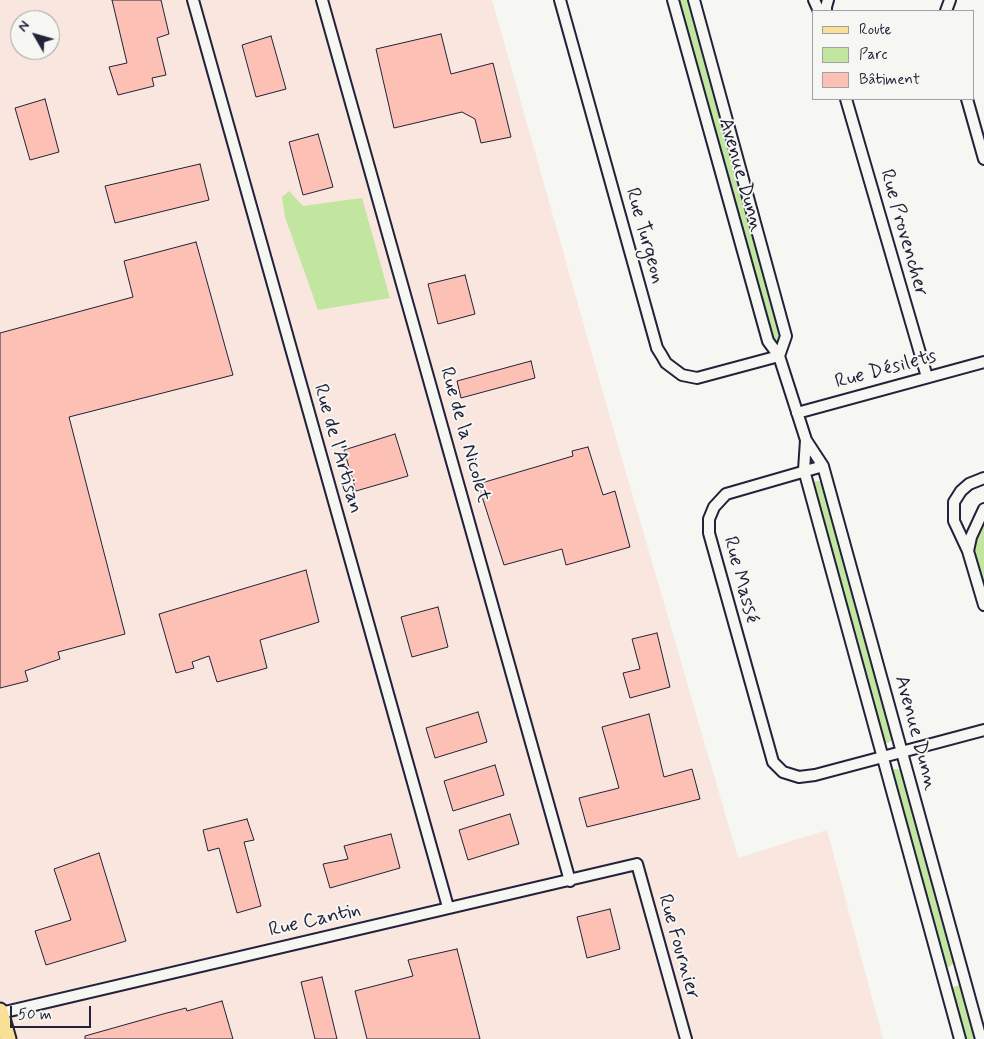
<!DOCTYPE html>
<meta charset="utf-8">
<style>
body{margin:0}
#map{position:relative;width:984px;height:1039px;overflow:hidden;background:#f6f6f2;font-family:Mynerve,sans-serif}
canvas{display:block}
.legend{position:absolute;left:812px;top:10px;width:162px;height:90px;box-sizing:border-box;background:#f6f6f2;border:1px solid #a1a1a9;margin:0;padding:6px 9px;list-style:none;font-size:15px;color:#22223b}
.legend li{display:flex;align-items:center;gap:10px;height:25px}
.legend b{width:25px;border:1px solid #a1a1a9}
.north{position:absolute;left:10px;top:10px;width:50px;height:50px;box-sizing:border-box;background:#f6f6f2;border:1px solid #a1a1a9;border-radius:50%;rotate:308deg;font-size:14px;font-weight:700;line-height:20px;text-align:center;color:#22223b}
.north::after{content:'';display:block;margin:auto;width:18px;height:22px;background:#22223b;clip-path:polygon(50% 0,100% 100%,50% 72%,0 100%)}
.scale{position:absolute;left:10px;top:1006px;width:81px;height:22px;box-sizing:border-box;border:2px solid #22223b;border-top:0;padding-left:6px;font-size:15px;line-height:18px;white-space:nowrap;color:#22223b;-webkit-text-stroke:4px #f6f6f2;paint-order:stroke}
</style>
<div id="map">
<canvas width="984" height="1039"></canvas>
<ul class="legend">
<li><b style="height:6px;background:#fadf96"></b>Route</li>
<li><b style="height:14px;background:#c2e59f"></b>Parc</li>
<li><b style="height:14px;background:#fcc1b4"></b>Bâtiment</li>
</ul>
<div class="north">N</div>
<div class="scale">50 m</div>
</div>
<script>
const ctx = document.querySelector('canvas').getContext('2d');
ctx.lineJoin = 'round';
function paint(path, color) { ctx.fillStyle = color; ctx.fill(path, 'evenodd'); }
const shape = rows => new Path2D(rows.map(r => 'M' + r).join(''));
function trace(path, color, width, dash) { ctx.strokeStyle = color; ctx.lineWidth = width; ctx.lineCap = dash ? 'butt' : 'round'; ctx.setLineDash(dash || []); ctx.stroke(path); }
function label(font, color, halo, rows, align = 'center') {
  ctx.font = font + ' Mynerve,sans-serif'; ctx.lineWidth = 4; ctx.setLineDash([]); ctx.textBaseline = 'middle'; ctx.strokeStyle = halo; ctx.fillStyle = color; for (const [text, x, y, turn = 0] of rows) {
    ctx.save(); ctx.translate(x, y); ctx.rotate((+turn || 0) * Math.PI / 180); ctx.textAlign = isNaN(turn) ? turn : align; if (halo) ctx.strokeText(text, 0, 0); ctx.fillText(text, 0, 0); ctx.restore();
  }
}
paint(shape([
 [0,0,492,0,611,421,738,858,827,830,883,1039,8,1039,0,1011],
 [20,20,50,20,50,50,20,50]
]), '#f8e6df');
paint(shape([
 [679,0,690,0,783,337,777,343,772,341],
 [289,191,303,206,362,198,390,298,318,310,285,217,282,197],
 [815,481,818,481,823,483,894,738,888,743,883,742,813,486],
 [984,509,984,605,968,551],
 [894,769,897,769,902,771,955,962,949,967,944,966,892,773],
 [960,985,975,1039,965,1039,950,988]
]), '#c2e59f');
const building = shape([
 [112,0,161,0,169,34,157,38,166,75,152,78,154,86,118,95,109,67,127,63,112,0],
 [441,34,451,74,493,63,511,137,481,143,475,119,462,112,394,128,376,49,441,34],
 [271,36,286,89,256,97,242,45,271,36],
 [45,99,59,152,30,160,15,108,45,99],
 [318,134,333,187,303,195,289,142,318,134],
 [200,164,209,200,115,223,105,186,200,164],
 [196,242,233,375,69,417,125,634,58,652,60,659,25,671,28,681,0,688,0,333,133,297,124,261,196,242],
 [465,275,475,314,438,324,428,284,465,275],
 [531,361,535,378,461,398,457,381,531,361],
 [395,434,408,476,356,491,344,450,395,434],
 [588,447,603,495,615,491,630,547,566,565,562,549,504,565,478,484,573,456,572,451,588,447],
 [306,570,319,622,260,640,267,668,217,682,209,656,192,662,194,668,176,673,159,614,306,570],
 [438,607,448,647,412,657,401,617,438,607],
 [657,633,670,687,630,698,623,673,640,669,632,639,657,633],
 [478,712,487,742,435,758,426,728,478,712],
 [649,714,664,777,692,769,700,799,587,827,579,798,619,788,602,727,649,714],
 [495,765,504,795,453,811,444,781,495,765],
 [510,814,519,844,468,860,459,830,510,814],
 [247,819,254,840,244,842,261,906,237,913,219,848,208,851,203,830,247,819],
 [391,834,400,868,330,888,323,864,348,859,344,846,391,834],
 [99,853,126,941,46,965,35,931,71,920,54,869,99,853],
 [610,909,620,949,587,958,577,917,610,909],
 [457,949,480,1039,367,1039,355,991,413,976,408,960,457,949],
 [322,977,337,1039,315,1039,301,982,322,977],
 [222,1001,233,1039,85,1039,85,1036,163,1014,186,1008,187,1011,222,1001]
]);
paint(building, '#fcc1b4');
trace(building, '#22223b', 1);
const minor = shape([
 [193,0,448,907],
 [322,0,570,881],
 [560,0,657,348,662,356,666,363,682,375,697,378,779,356],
 [673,0,768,341,779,356,806,440,823,466,981,1039],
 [694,0,786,336,779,356],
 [814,0,819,11],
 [826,11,826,7,828,0],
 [946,11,950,0],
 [846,99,927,377],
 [967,99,984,159],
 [797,413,984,362],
 [806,440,804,470,960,1039],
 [823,466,726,494,714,507,709,519,709,533,773,762,783,772,799,777,815,775,984,730],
 [984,509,971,537,968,551,984,605],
 [968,551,954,521,954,502,961,491,969,484,984,478],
 [1,1013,637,864,686,1039]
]);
const primary = shape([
 [0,1011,8,1039]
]);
trace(minor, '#22223b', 14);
trace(primary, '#22223b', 19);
trace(minor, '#f6f6f2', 10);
trace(primary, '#fadf96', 15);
label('20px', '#22223b', '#f6f6f2', [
 ["Avenue Dunn",740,175,74],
 ["Rue Provencher",903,233,74],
 ["Rue Turgeon",644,236,74],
 ["Rue Désilets",886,370,-15],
 ["Rue de la Nicolet",464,435,74],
 ["Rue de l'Artisan",337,449,74],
 ["Rue Massé",740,580,75],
 ["Avenue Dunn",915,733,75],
 ["Rue Cantin",315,921,-13],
 ["Rue Fournier",678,947,74]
]);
</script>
